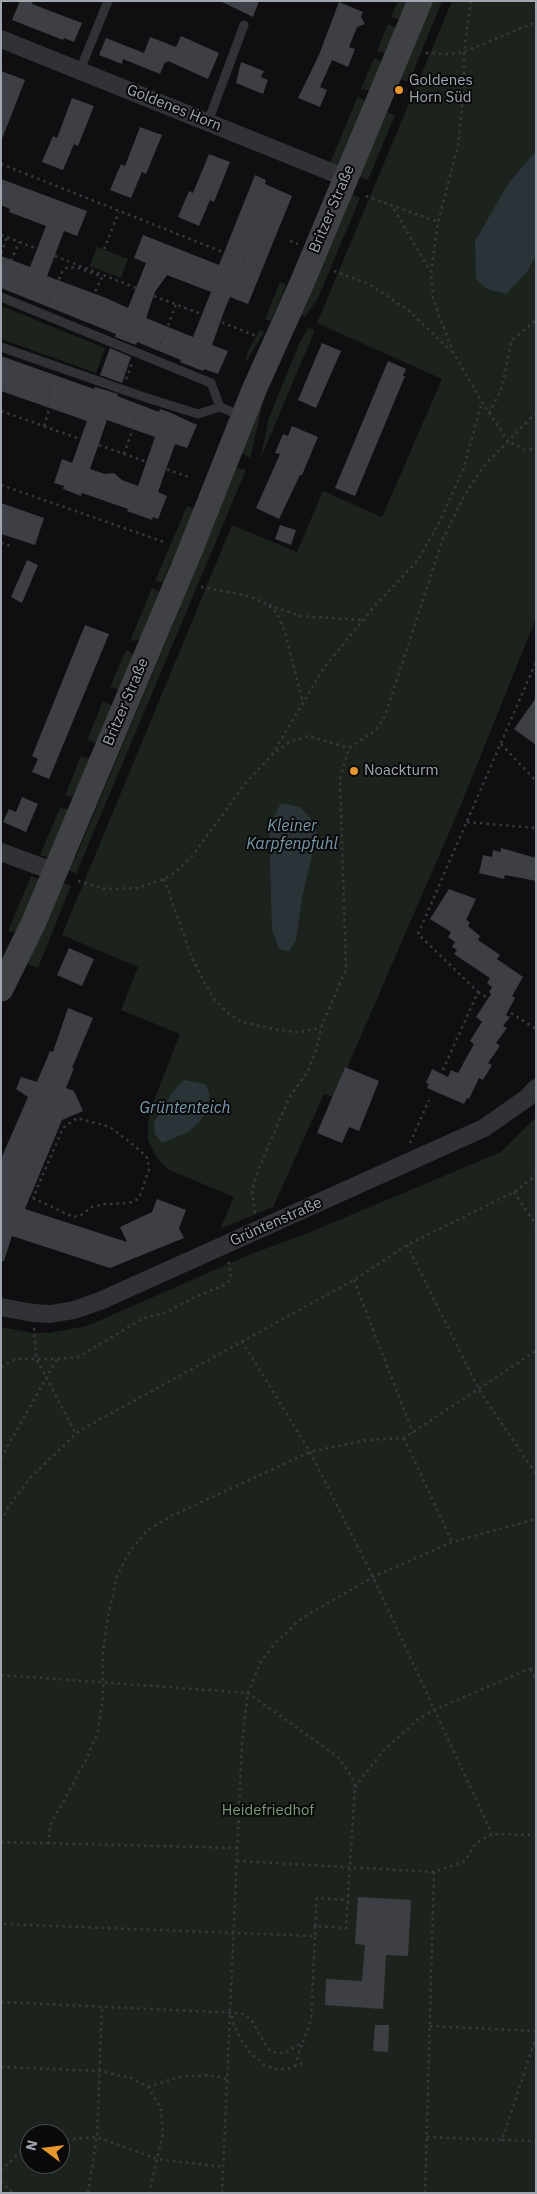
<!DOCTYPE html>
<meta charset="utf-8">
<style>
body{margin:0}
#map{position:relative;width:537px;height:2194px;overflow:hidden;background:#0f0f11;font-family:"IBM Plex Sans",sans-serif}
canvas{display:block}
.frame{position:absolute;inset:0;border:2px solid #a1a7b1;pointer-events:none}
.north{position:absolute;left:20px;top:2124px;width:50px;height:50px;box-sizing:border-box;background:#0a0a0b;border:1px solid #46494d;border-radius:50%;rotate:285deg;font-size:14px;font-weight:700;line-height:20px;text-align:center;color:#a1a7b1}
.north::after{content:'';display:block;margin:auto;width:18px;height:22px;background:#e8972f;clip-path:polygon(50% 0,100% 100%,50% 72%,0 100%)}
</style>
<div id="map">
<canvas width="537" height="2194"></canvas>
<div class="frame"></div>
<div class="north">N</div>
</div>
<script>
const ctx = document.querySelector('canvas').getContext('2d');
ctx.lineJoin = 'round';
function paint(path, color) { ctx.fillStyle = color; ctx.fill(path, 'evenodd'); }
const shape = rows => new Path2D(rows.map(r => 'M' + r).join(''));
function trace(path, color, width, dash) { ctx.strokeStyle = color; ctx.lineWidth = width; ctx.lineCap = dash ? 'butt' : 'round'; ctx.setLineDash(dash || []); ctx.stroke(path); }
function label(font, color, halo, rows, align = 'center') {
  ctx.font = font + ' "IBM Plex Sans",sans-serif'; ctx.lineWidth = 4; ctx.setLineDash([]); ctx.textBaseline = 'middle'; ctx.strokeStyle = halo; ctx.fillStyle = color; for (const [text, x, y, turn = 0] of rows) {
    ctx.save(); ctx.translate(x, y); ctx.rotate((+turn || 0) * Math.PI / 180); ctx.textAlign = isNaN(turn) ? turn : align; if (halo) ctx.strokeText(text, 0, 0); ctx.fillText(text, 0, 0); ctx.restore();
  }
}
paint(shape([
 [398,1,412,1,404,20,391,17],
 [427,1,442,1,409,82,400,79],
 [452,1,536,1,536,618,458,812,347,1068,344,1068,333,1097,324,1094,273,1207,220,1229,234,1197,167,1169,155,1155,148,1140,148,1123,151,1108,180,1034,121,1010,138,967,62,935,232,525,297,552,323,491,382,517,442,379,317,323],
 [388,24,400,29,390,54,377,51],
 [374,58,386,63,374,91,361,89],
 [358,96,365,101,346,150,337,165,330,163],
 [388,112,395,115,368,180,355,175],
 [348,192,360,198,318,298,305,317,297,314,304,310,348,206,343,203],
 [97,247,128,259,121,278,90,266],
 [280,282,286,284,275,312,270,321,265,319],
 [1,306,105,348,96,373,1,339],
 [308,328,315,330,260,460,269,418,299,344],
 [260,330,264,332,245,364,248,351],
 [264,398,250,458,239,451],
 [233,467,246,470,76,874,65,867,69,857,75,859,172,627],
 [187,506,195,509,177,563,171,561,163,583,155,581],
 [152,588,159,592,139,640,130,641],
 [126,650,138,656,123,691,110,687],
 [103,701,116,708,101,744,87,740],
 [81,756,95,760,73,796,65,796],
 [60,808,72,810,52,859,40,855],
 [31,876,44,881,21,933,8,931],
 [58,881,71,886,38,968,22,961],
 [536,1117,536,2193,1,2193,1,1327,32,1333,49,1333,87,1326,251,1254,308,1233,501,1152],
 [30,2134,60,2134,60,2164,30,2164]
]), '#1c231c');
paint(shape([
 [536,151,536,255,527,272,506,294,487,289,476,279,475,241,508,184],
 [281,803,300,807,311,819,317,833,302,898,296,940,289,951,279,949,272,930,269,827],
 [184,1080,205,1084,209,1092,209,1102,201,1120,188,1132,162,1143,155,1134,154,1122,172,1093]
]), '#2a3338');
paint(shape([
 [20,1,33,1,32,4,82,23,74,42,64,38,63,40,12,20],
 [220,1,259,1,253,17],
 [339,2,363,12,361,17,365,24,357,27,349,47,355,49,348,67,332,60,320,87,327,90,320,107,298,98,319,55],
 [181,36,219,53,208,79,168,61,167,63,165,62,160,74,123,59,122,64,99,55,106,38,144,53,150,37,176,47],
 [241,62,264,71,261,77,268,80,263,94,236,83],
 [1,71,25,80,2,139,1,139],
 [72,98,94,106,78,146,74,144,63,170,42,162,53,136,57,138],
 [140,127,162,135,146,174,142,172,131,198,110,190,121,164,125,166],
 [209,154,230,162,214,202,210,200,199,226,178,217,189,191,193,193],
 [255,175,266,180,265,184,292,196,248,304,230,297,225,309,212,345,228,351,218,374,204,369,203,371,180,362,181,360,137,342,136,345,115,337,116,334,1,288,1,256,30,267,46,226,9,212,10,209,1,205,1,179,87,211,77,236,64,231,47,276,106,298,128,308,146,263,134,258,143,235,219,265],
 [167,275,211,292,193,337,146,318,155,292],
 [322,343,341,351,316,408,298,400],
 [110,348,131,357,122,383,100,375],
 [1,356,94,389,95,387,118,394,117,396,159,412,160,409,169,412,197,425,187,448,175,444,158,492,167,496,158,519,153,517,152,520,127,511,128,509,82,493,81,496,63,489,64,486,54,483,62,459,72,463,87,421,1,391],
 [107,420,155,437,138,486,122,480,114,473,105,474,90,469],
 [388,361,406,369,403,376,405,376,355,496,335,488],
 [292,426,318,437,302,475,300,475,279,519,256,508,280,454,275,453,283,434,288,436],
 [1,503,44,518,35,545,1,534],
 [280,525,296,530,291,545,275,539],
 [27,560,38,565,22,603,11,597],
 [85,625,109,634,49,779,32,772,38,759,32,756],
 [536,698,536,745,514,729],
 [22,797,38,804,26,832,3,822,9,809,16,812],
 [501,848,536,858,536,881,505,875,504,879,479,873,483,855,492,857,493,850,500,852],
 [449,889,476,899,466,920,470,922,468,926,480,936,478,940,500,955,497,959,523,977,512,996,515,998,506,1015,510,1017,503,1026,507,1028,496,1043,500,1046,488,1063,492,1065,483,1080,479,1078,469,1099,467,1098,464,1104,427,1088,429,1084,426,1083,432,1069,448,1077,451,1070,458,1073,474,1044,470,1041,482,1022,476,1017,491,994,489,992,492,987,487,983,490,978,454,954,457,950,452,947,455,942,448,937,451,932,430,919],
 [69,948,94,959,82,986,57,975],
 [68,1008,93,1018,72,1068,74,1068,66,1088,74,1091,83,1111,62,1120,25,1209,127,1242,120,1227,152,1212,157,1199,186,1210,179,1228,184,1238,110,1268,12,1236,4,1261,1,1261,1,1159,28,1097,16,1089,21,1077,37,1082,50,1051,53,1052],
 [345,1067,379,1081,359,1131,349,1127,342,1143,317,1133],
 [358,1897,411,1900,408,1956,386,1955,383,2009,325,2005,326,1979,362,1981,365,1945,355,1944],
 [375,2025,389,2025,388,2052,373,2051]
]), '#3e3f44');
trace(shape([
 [471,1,464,52,464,87,458,146,438,222,431,272,433,299,453,352,482,402,508,441,536,413],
 [426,53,448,54,464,52,536,22],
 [403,91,409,93],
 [1,164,263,268],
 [366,196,438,222],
 [394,209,430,271],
 [1,235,37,249],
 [290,241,298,244],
 [104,249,119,212],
 [1,253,7,237],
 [55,256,136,288],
 [11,261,19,242],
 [334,271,369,284,408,310,451,351],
 [154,296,201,314],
 [48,303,63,270,68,267,79,268,102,277,94,294],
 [216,320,256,336],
 [159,350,176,304],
 [126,379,132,363],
 [1,411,80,439],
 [489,413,501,390,512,340,536,320],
 [44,426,49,410,48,393,52,377],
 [99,445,147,462],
 [124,454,140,408],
 [161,467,191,478],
 [1,485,164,542],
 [1,543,11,546],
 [201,587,235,593,254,598,267,604,277,613,285,632,303,703],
 [269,605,300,616,363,620],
 [501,744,536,781],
 [272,755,325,666,373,608,418,560,439,523,463,470,482,402],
 [467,822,536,828],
 [164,879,192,958,203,980,214,999,229,1014,242,1022,279,1030,298,1032,321,1028],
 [78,881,105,889,137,888,164,879,177,871,193,855,244,785,272,755,289,742,308,736,349,748],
 [478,992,486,997],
 [511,1013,536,1029],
 [443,1070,478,992,418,934,536,662],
 [410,1143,429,1100],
 [514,1192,536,1225],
 [20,1198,33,1198,73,1217,81,1215,92,1207,104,1204,129,1203,138,1199,141,1193,149,1169,148,1161,146,1156,132,1144,110,1127,77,1118,63,1128,33,1198],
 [255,1213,252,1191,259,1168,289,1098,308,1071,317,1047,321,1028,346,969,340,779,349,748,375,731,385,716,442,541,464,496,484,466,508,441,525,450,536,449],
 [407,1245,479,1390,536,1474],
 [354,1280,413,1433],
 [34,1328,36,1358,76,1434],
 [242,1341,310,1452,373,1577,492,1834],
 [1,1367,16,1359,57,1359,78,1357,144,1318,167,1312,193,1298,224,1285,229,1281,231,1273,228,1260],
 [404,1438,452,1542],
 [1,1458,57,1359],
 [1,1521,9,1506,31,1477,79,1431,354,1280,407,1245,514,1192,536,1175],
 [531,1669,536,1680],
 [1,1675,248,1693,338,1757,352,1777,355,1787,346,1928,315,1926,315,1936,1,1924],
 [355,1787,383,1751,418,1719,434,1710,536,1666],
 [1,1842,237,1848],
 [49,1844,50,1826,86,1760,98,1731,103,1697,103,1652,107,1622,117,1576,130,1551,148,1530,171,1516,310,1452,366,1440,404,1438,536,1351],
 [237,1861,434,1872,465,1861,476,1843,492,1834,536,1835],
 [315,1926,317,1898,347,1900],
 [1,2002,238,2013,244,2014,252,2021,268,2049,276,2053,285,2053,303,2042,311,2020,315,1936],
 [232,2016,234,2026,242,2041,251,2054,265,2065,275,2069,288,2069,305,2062],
 [430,2026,536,2031],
 [295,2066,302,2044],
 [1,2067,100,2071,131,2078,148,2087,161,2108,163,2133,149,2193],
 [148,2087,178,2077,209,2075,228,2079],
 [427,2137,502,2140,536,2037],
 [60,2140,97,2137,157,2159,224,2167],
 [502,2140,536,2141],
 [1,2171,22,2150,30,2148],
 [1,2181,13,2193],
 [88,2193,97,2137,102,2007],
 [222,2193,242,1742,248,1693,261,1661,277,1641,302,1618,373,1577,452,1542,536,1519],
 [425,2193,434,1872]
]), '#37393c', 2.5, [2.5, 4]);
trace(shape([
 [80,70,108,1],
 [208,122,244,25],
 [1,297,211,383,220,407],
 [1,347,144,397,198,414,220,407,242,416]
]), '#303235', 9);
trace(shape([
 [1,39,346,178],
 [1,852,55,872],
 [1,1307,33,1313,51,1314,74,1310,100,1301,484,1128,527,1098,536,1088]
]), '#303235', 18);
trace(shape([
 [1,989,33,924,190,551,254,390,302,283,420,1]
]), '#3f4145', 25);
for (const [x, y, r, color] of [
 [399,90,5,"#e8972f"],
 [354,771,5,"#e8972f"]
]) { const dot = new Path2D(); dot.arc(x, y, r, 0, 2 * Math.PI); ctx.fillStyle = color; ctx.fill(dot); trace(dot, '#0a0a0b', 2); }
label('15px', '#a1a7b1', '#0a0a0b', [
 ["Goldenes",409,81],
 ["Horn Süd",409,98],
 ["Noackturm",364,771]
], 'left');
label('15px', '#a1a7b1', '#0a0a0b', [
 ["Goldenes Horn",174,108,22],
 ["Britzer Straße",332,209,-67],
 ["Britzer Straße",126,702,-67],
 ["Grüntenstraße",276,1222,-24]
]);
label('15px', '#7a9b78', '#0a0a0b', [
 ["Heidefriedhof",268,1811]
]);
label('italic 16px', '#7899ab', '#0a0a0b', [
 ["Kleiner",292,826],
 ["Karpfenpfuhl",292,844],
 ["Grüntenteich",185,1108]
]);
</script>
